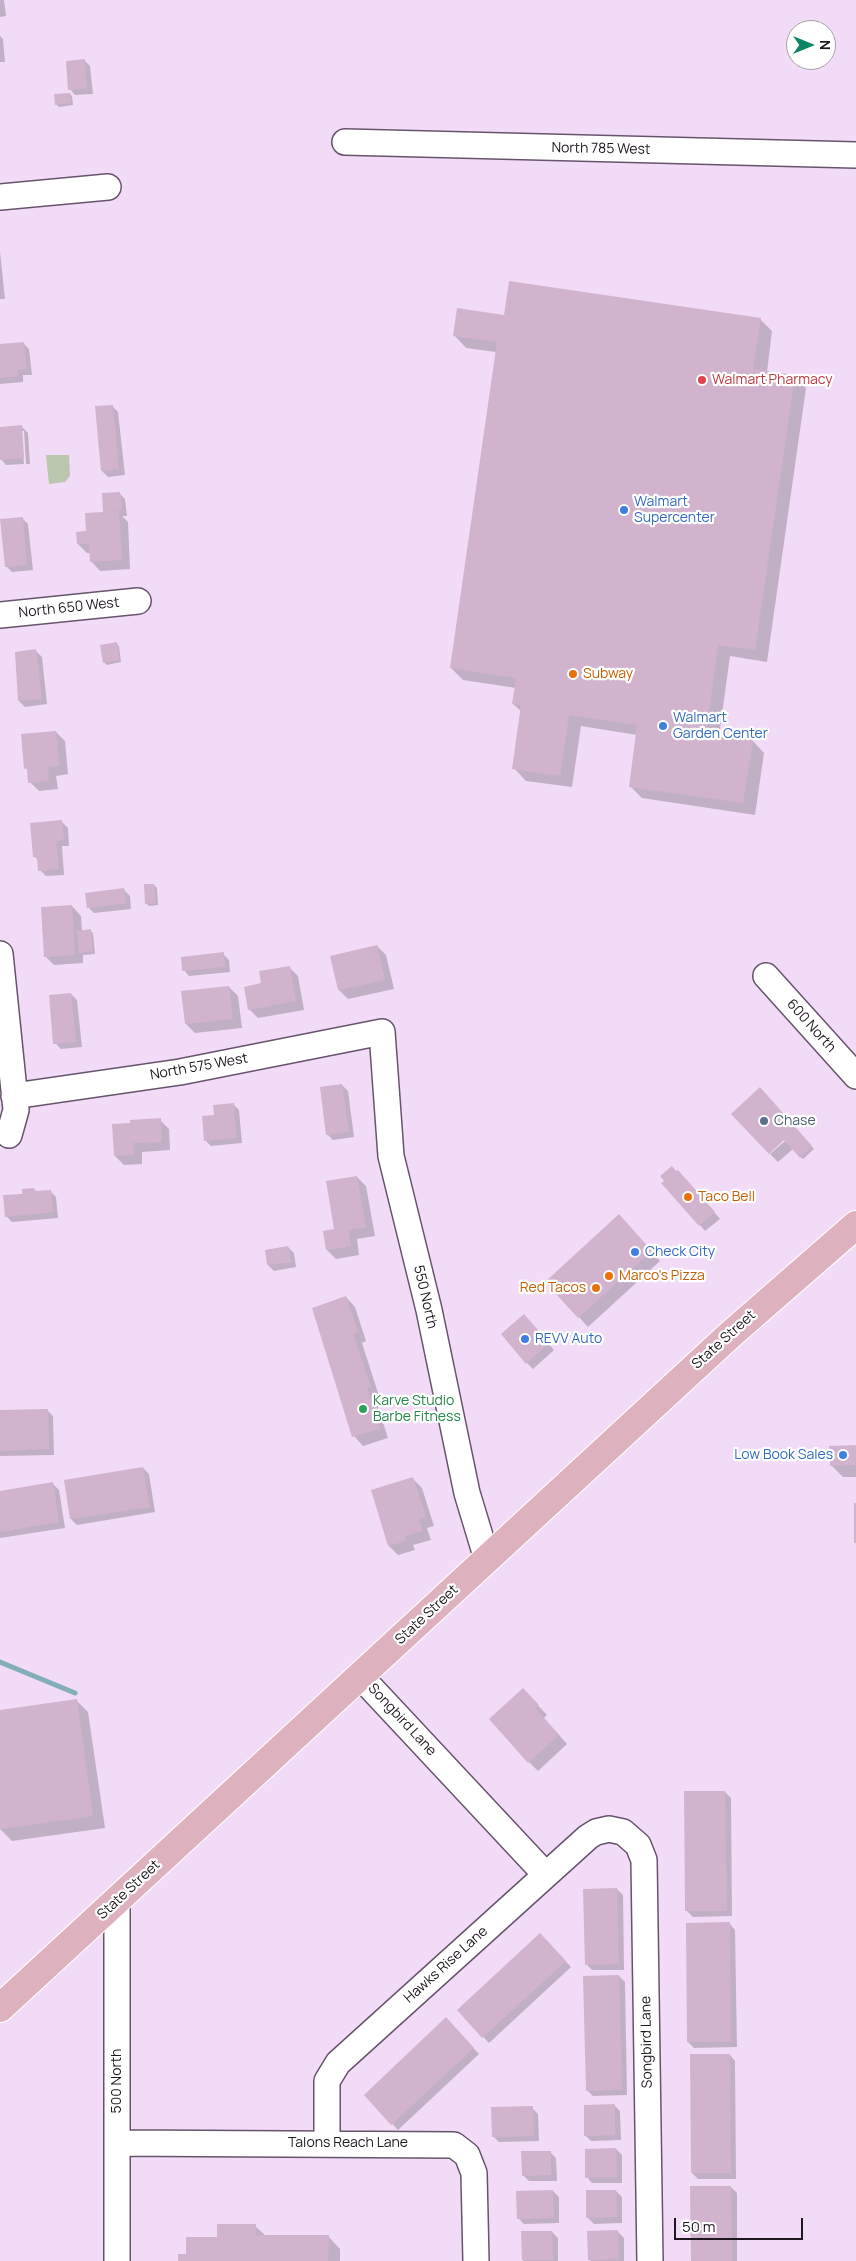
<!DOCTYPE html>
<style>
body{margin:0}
#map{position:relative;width:856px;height:2261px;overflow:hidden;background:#f2dbf7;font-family:Manrope,sans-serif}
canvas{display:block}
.north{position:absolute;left:786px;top:20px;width:50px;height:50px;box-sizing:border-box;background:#fff;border:1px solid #a5a2a6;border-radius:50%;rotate:90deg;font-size:14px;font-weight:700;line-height:20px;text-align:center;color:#1f1720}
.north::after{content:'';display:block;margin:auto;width:18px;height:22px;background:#0d8666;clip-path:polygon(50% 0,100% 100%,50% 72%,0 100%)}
.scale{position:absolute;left:674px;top:2218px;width:129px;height:22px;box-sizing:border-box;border:2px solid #1f1720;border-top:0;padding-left:6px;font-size:15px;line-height:18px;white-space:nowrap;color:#1f1720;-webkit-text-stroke:4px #fff;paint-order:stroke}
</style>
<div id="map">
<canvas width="856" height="2261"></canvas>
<div class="north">N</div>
<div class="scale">50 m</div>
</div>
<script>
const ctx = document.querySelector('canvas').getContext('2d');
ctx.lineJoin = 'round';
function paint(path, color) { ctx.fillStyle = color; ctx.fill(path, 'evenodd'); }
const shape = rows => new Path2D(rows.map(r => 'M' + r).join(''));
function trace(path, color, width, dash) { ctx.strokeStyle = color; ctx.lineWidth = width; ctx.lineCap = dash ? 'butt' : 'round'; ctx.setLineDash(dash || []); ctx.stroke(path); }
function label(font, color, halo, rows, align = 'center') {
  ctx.font = font + ' Manrope,sans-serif'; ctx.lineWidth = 4.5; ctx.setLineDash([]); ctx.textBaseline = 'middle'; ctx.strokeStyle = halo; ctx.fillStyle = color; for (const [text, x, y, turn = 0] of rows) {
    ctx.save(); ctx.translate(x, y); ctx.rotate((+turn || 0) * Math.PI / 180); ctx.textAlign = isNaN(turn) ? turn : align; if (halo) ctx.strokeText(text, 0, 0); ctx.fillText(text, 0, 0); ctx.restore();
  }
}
paint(shape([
 [46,455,69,455,70,476,65,482,49,484]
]), '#bac6ad');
paint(shape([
 [0,0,4,0,6,16,0,17],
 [0,36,3,39,5,62,0,62],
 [84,60,90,66,93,94,75,95,70,89],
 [70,94,72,96,73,105,59,107,56,104],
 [0,251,5,299,0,299],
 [505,316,760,319,772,331,767,372,794,376,806,388,767,662,730,656,719,736,752,740,764,753,755,815,642,798,630,786,637,735,581,726,572,787,526,781,514,768,522,712,513,704,516,688,463,680,451,668,496,352,466,348,454,335],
 [23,343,29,349,32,375,23,375,23,382,0,384,0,346],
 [112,406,118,412,125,475,108,477,102,471],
 [22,427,28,433,30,464,26,464,24,431,21,431,24,464,6,465,1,459,0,428],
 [119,493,125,499,127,516,122,516,128,522,130,569,100,571,91,561,91,553,87,553,78,544],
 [22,518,28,524,33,570,12,572,6,566],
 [117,644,119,646,121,662,107,665,104,662],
 [36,651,42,657,47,704,25,707,19,701],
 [56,732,65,741,68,774,56,776,58,789,39,791,30,782,28,771,26,768],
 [62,822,68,828,69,846,62,846,64,875,46,876,40,870,39,861,34,856],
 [154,885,157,888,158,905,149,906,146,903],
 [124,890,130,896,131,909,94,913,88,907],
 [72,906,81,916,82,931,90,931,93,933,95,954,83,955,83,963,54,965,45,956],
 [377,946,386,955,394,989,348,999,339,990,331,957],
 [223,954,229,960,230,972,189,976,184,970],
 [289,967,298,976,304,1010,258,1018,249,1009,263,984],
 [229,987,238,996,242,1028,195,1033,186,1024,182,992],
 [71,994,77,1000,82,1047,61,1049,55,1043],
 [342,1085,348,1091,354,1137,333,1140,327,1134],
 [769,1098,814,1149,803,1159,793,1149,778,1162,770,1154,785,1141],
 [233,1104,239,1110,242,1143,211,1146,205,1140,216,1116],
 [160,1120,169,1129,170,1150,142,1152,142,1164,124,1165,115,1156,132,1124],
 [677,1173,684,1177,720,1219,705,1231,700,1225],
 [357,1177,366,1186,375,1236,357,1239,359,1255,336,1259,327,1250],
 [34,1189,37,1192,50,1191,56,1197,58,1218,12,1222,6,1216,23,1195],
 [628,1225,660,1261,588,1327,547,1282],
 [288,1247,294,1253,296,1267,274,1271,268,1265],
 [346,1297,355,1307,366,1341,362,1343,379,1396,375,1398,388,1438,363,1446,354,1436],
 [530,1321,554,1350,533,1369,527,1363],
 [47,1410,53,1416,54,1455,0,1456,0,1412],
 [856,1446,856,1477,843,1477,831,1465],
 [143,1468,149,1474,155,1512,77,1525,71,1519,65,1481],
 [413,1479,422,1488,434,1526,427,1528,431,1540,413,1545,415,1550,398,1555,389,1546],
 [53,1484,59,1490,65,1528,0,1538,0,1492],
 [532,1699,547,1715,544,1718,567,1744,538,1771,529,1762],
 [76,1700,88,1712,105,1828,12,1841,0,1829,0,1711],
 [725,1792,731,1798,732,1916,693,1917,687,1911],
 [617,1889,623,1895,624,1970,592,1970,586,1964],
 [730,1924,735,1930,737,2047,694,2048,688,2042],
 [546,1940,571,1967,489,2043,458,2010],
 [619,1976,625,1982,627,2095,593,2096,587,2090],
 [452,2025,479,2054,398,2130,365,2095],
 [730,2055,735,2061,736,2179,698,2179,692,2173],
 [614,2105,620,2111,621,2140,591,2141,585,2135],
 [532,2108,538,2114,539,2141,499,2142,493,2136],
 [616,2149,622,2155,622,2183,592,2183,587,2177],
 [550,2152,556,2158,557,2181,529,2181,523,2175],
 [731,2187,737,2193,737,2261,692,2261],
 [553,2191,559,2197,559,2223,524,2224,518,2218],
 [616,2191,622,2197,622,2223,594,2224,588,2218],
 [255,2226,266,2236,328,2236,340,2249,340,2261,179,2261,218,2238],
 [552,2232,558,2238,558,2261,524,2261,523,2260],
 [618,2232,624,2238,624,2261,591,2261,589,2259]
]), '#0003');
trace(shape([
 [0,1662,75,1693]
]), '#82aeba', 5);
paint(shape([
 [85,59,87,88,68,90,66,61],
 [70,93,71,103,55,105,54,94],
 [509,281,761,318,753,369,795,375,755,650,718,645,706,733,753,739,743,803,629,787,637,725,569,715,560,776,512,769,521,705,512,704,516,678,450,668,497,342,453,336,457,308,504,315],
 [24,342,27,369,18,370,18,376,0,378,0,344],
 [113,405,119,469,101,471,95,406],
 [22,425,24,458,0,460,0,427],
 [120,492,122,510,109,511,119,511,122,560,90,562,89,544,77,544,76,532,86,531,85,513,103,512,102,493],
 [23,517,27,565,5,567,0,519],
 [117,642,119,660,103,663,100,645],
 [36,649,42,699,18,701,15,652],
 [56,731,59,766,48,767,49,781,28,783,27,768,24,769,21,734],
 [62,820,64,840,56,841,59,869,38,871,37,857,33,857,30,823],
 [144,884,154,884,156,903,145,904],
 [124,888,126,903,87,908,85,893],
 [72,905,75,955,44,957,41,907],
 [91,929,93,951,79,953,77,931],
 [377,945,385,980,338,990,330,956],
 [224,952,225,967,182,971,181,957],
 [290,966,296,1001,248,1010,244,987,261,983,259,971],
 [229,986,233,1019,185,1024,181,991],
 [71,993,76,1042,53,1044,49,995],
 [342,1084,349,1132,326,1135,320,1087],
 [760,1087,812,1146,800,1158,784,1140,769,1154,731,1114],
 [234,1103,236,1138,204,1141,202,1116,214,1115,213,1105],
 [161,1118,162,1142,133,1143,134,1155,114,1156,112,1124,130,1123,130,1120],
 [672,1166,676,1171,678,1170,715,1212,699,1226,661,1183,664,1181,660,1176],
 [357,1176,366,1227,348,1230,351,1246,326,1250,323,1231,334,1229,326,1181],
 [34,1188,35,1191,51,1190,53,1212,5,1217,3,1195,22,1194,22,1189],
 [619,1214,652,1251,578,1318,545,1282],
 [288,1246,291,1262,267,1265,265,1250],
 [346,1296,358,1332,353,1334,371,1387,367,1389,380,1429,352,1437,312,1308],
 [524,1314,549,1343,526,1364,501,1334],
 [48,1409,49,1449,0,1451,0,1410],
 [856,1445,856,1465,830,1466,829,1446],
 [143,1467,150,1507,70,1519,64,1480],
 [413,1477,426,1517,419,1519,423,1531,405,1536,406,1541,388,1546,371,1490],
 [53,1482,59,1522,0,1532,0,1491],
 [854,1503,856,1503,856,1543,854,1543],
 [523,1688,539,1705,535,1708,559,1735,528,1763,489,1719],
 [77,1699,93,1816,0,1829,0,1710],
 [684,1791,725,1791,727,1911,685,1911],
 [617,1888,619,1964,585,1965,583,1889],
 [730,1922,731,2042,687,2042,686,1923],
 [540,1933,566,1961,482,2038,457,2010],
 [619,1975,622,2090,586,2091,583,1976],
 [446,2017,474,2048,391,2125,364,2095],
 [690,2054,730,2054,731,2173,691,2173],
 [615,2104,615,2135,584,2136,584,2105],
 [533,2106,534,2136,492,2137,491,2107],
 [616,2148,617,2177,585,2178,585,2149],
 [521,2151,551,2151,551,2175,522,2176],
 [690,2186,731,2186,732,2261,691,2261],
 [553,2190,554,2218,517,2219,516,2191],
 [586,2190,616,2190,617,2217,586,2218],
 [217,2224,256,2224,256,2235,329,2235,328,2261,178,2261,178,2254,186,2254,186,2237,217,2237],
 [618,2230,619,2259,588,2260,587,2231],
 [521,2231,552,2231,553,2260,522,2260]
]), '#d1b3cd');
const minor = shape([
 [345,142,856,155],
 [0,197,108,187],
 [0,615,138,601],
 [0,954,16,1110,9,1135],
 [766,976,856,1076],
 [14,1096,180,1072,382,1032,391,1156,429,1310,467,1493,487,1559],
 [360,1676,545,1874],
 [117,1900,117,2261],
 [117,2143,454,2145,467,2155,474,2173,476,2261],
 [327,2143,327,2081,338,2063,588,1837,596,1832,609,1829,623,1832,638,1845,644,1860,650,2261]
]);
const major = shape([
 [0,2008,731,1334,856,1225]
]);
trace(minor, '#67546b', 28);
trace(major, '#fff', 30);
trace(minor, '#fff', 25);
trace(major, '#ddb2be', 28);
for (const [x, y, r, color] of [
 [702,380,5,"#e0444e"],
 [624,510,5,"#3f7fe0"],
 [573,674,5,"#e8710a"],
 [663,726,5,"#3f7fe0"],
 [764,1121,5,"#5c6f8a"],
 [688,1197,5,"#e8710a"],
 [635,1252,5,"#3f7fe0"],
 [609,1276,5,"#e8710a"],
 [596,1288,5,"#e8710a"],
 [525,1339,5,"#3f7fe0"],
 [363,1409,5,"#2e9e5b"],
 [843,1455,5,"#3f7fe0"]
]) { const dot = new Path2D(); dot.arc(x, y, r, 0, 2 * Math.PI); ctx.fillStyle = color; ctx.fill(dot); trace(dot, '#fff', 2); }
label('14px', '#1f1720', '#fff', [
 ["North 785 West",601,149,1],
 ["North 650 West",69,608,-6],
 ["600 North",811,1026,48],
 ["North 575 West",199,1067,-10],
 ["550 North",425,1297,77],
 ["State Street",724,1340,-42],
 ["State Street",427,1615,-43],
 ["Songbird Lane",402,1720,47],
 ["State Street",129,1890,-43],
 ["Hawks Rise Lane",446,1965,-42],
 ["Songbird Lane",647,2042,-91],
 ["500 North",117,2081,-90],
 ["Talons Reach Lane",348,2143]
]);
label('14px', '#be3a42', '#fff', [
 ["Walmart Pharmacy",712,380]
], 'left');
label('14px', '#366cbe', '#fff', [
 ["Walmart",634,502],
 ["Supercenter",634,518],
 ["Walmart",673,718],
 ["Garden Center",673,734],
 ["Check City",645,1252],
 ["REVV Auto",535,1339],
 ["Low Book Sales",833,1455,"right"]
], 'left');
label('14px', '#c56008', '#fff', [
 ["Subway",583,674],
 ["Taco Bell",698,1197],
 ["Marco's Pizza",619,1276],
 ["Red Tacos",586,1288,"right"]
], 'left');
label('14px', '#4e5e75', '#fff', [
 ["Chase",774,1121]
], 'left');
label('14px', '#27864d', '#fff', [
 ["Karve Studio",373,1401],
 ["Barbe Fitness",373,1417]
], 'left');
</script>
